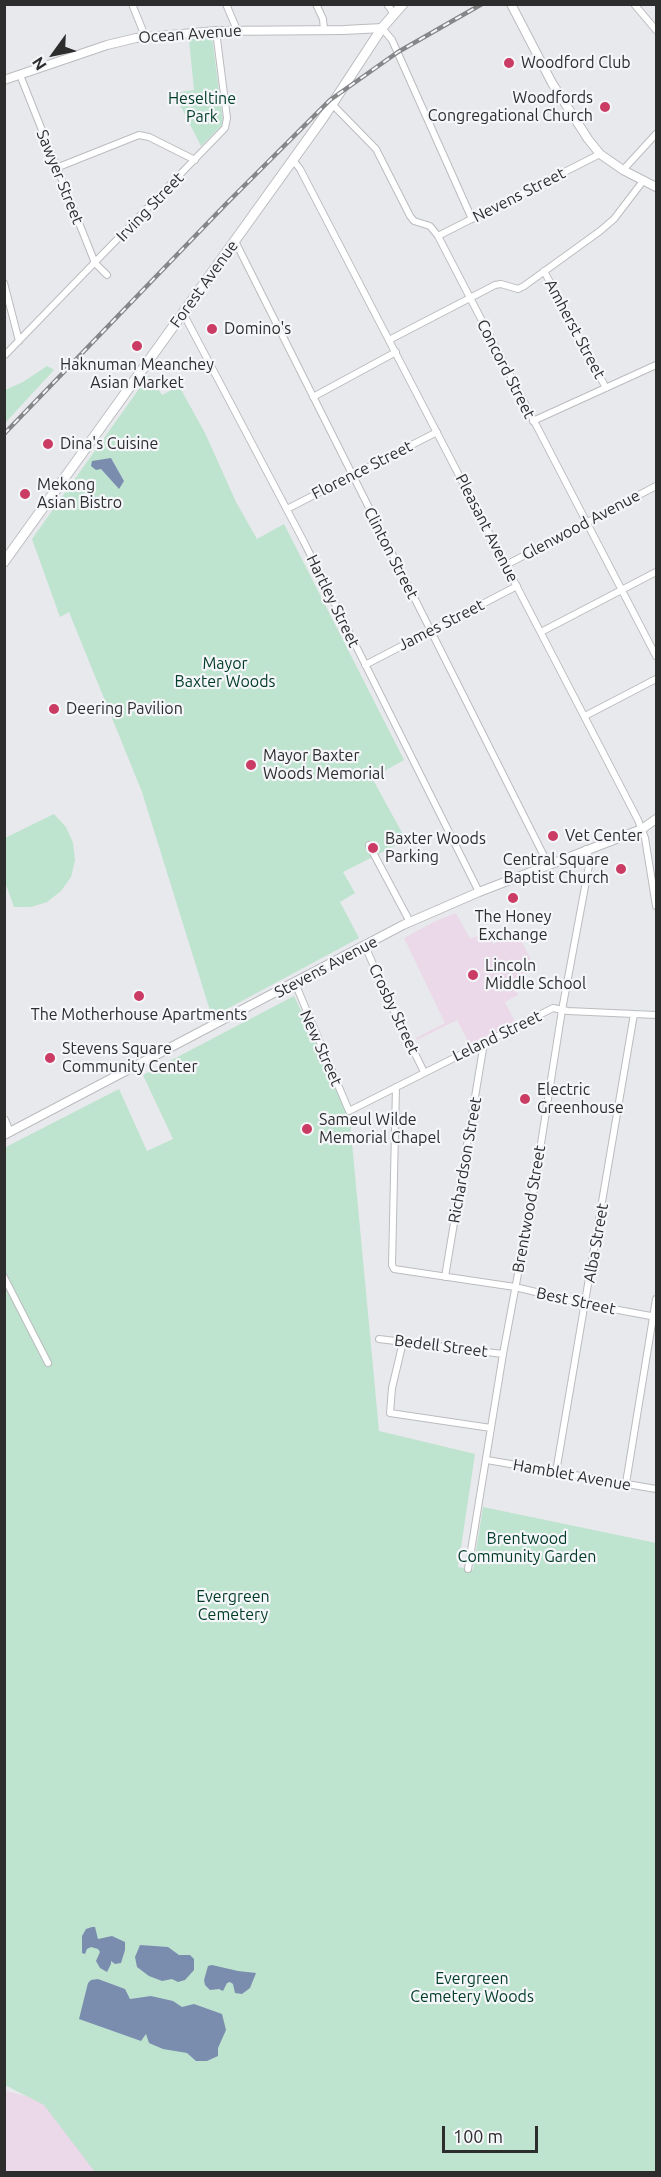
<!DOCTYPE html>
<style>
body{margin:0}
#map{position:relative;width:661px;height:2177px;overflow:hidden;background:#e7e9ec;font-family:Ubuntu,sans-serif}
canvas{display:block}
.frame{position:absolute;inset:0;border:6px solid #2d2d2e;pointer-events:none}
.north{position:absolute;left:24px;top:24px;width:60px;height:60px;-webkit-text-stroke:4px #f5f6f9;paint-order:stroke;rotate:237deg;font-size:16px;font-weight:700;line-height:24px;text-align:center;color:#2d2d2e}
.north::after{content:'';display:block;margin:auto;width:21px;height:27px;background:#2d2d2e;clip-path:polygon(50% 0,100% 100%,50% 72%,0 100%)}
.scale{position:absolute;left:442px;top:2126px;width:96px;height:27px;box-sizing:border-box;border:3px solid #2d2d2e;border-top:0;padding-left:8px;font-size:18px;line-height:21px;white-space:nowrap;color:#2d2d2e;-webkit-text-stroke:4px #f5f6f9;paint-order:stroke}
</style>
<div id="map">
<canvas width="661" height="2177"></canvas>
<div class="frame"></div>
<div class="north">N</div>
<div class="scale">100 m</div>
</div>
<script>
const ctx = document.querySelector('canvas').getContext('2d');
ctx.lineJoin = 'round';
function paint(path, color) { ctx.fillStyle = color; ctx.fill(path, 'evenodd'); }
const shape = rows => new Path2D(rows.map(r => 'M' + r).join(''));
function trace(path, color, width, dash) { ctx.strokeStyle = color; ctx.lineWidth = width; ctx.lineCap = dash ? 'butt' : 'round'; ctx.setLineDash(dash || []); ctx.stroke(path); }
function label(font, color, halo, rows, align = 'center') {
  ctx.font = font + ' Ubuntu,sans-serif'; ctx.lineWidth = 4.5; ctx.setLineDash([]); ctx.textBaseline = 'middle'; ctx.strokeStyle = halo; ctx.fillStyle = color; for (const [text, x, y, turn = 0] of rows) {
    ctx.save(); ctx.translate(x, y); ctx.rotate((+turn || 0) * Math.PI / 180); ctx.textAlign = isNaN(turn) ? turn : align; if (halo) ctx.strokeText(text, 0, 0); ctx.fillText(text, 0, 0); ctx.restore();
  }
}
paint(shape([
 [456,913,470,939,487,932,493,944,517,933,536,969,511,982,518,995,505,1002,515,1022,470,1045,457,1020,417,1040,416,1038,445,1023,404,938,436,921],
 [5,2091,105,2115,125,2172,5,2172]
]), '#ebd8e9');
paint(shape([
 [212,38,223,121,222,125,201,146,174,93,194,90,189,39],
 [47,366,54,370,5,423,5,390,23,382],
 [149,375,162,395,179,386,205,433,236,502,257,539,284,524,404,760,372,778,406,840,343,872,355,893,340,902,359,938,212,1017,142,792,69,612,60,617,32,539],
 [111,458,124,481,118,488,101,469],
 [54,814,66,827,73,843,75,860,71,877,61,891,47,902,31,907,14,907,5,882,5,838],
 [294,996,349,1111,379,1431,475,1454,458,1567,473,1570,483,1507,656,1543,656,2172,95,2172,44,2105,5,2085,4,1148,119,1089,147,1151,173,1139,143,1075]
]), '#bee3cf');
paint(shape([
 [111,458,124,481,119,489,101,469,96,470,91,466,92,461],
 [92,1927,95,1927,98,1939,112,1936,125,1942,125,1950,121,1963,115,1964,111,1961,111,1964,107,1972,100,1968,96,1961,100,1952,98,1949,91,1947,87,1949,85,1954,82,1953,82,1936,86,1929],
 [140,1945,168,1947,179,1955,190,1955,194,1959,194,1970,185,1980,178,1982,172,1979,162,1981,149,1976,137,1967,135,1957],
 [212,1965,238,1971,256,1973,250,1988,242,1994,235,1993,233,1984,230,1982,227,1983,223,1991,219,1989,210,1990,205,1985,204,1980,208,1966],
 [98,1979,125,1989,130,1999,151,1996,173,2001,182,2007,194,2004,222,2014,226,2030,218,2048,218,2056,207,2061,196,2061,187,2053,163,2049,149,2043,146,2034,141,2041,79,2019,88,1983,91,1980]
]), '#7b8daf');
const minor = shape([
 [132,4,145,36],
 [226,4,237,30],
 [316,4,323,19,324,30],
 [387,4,394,14],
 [634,4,656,30],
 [382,28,392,40,472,219],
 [20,75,95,263,107,275],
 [332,104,376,149,410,216,414,221,430,226,438,236,656,656],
 [293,160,300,169,638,820,645,838,656,906],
 [56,168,139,135,149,137,195,160],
 [623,170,656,134],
 [438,236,600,154],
 [235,241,548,864],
 [544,271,606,388],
 [4,283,19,341],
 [183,313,304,542,479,892],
 [389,340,495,285,501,284,518,289,524,286,600,231,614,219,643,181],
 [5,355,225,128,227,118,216,31],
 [313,397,396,352],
 [533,421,656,365],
 [287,509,437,432],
 [506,565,656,486],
 [541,632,656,572],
 [365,665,517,586],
 [585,716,656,679],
 [369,845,410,922],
 [365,946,391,1005,424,1072],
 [295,983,349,1111,553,1008,568,1011,656,1015],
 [396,1087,392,1265,394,1269,515,1287,586,1304,656,1317],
 [4,1277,48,1363],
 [445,1277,484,1043],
 [379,1339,503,1354],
 [403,1342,392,1388,390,1413,491,1428],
 [487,1460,656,1489],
 [556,1472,634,1014],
 [626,1483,656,1299],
 [468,1569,503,1354,534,1188,562,1010,590,860,586,849]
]);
const tertiary = shape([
 [4,1120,9,1132]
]);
const secondary = shape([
 [511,4,552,83,588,139,600,154,623,170,656,187],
 [4,80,107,45,136,38,216,31,344,30,382,28],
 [4,1135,403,925,479,892,642,829,656,819]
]);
const trunk = shape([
 [4,562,323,118,382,28,403,4]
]);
trace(minor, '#bbbcbf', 8);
trace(tertiary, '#bbbcbf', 10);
trace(secondary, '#bbbcbf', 10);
trace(trunk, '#bbbcbf', 11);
trace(minor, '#fff', 6);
trace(tertiary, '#fff', 8);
trace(secondary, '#fff', 8);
trace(trunk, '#fff', 9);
const rail = shape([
 [4,434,226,204,330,100,398,52,482,4]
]);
trace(rail, '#858688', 4.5);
trace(rail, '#f5f6f9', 2, [7]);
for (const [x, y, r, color] of [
 [509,63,6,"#ca3c63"],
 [605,107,6,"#ca3c63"],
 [212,329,6,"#ca3c63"],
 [137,346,6,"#ca3c63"],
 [48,444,6,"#ca3c63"],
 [25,494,6,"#ca3c63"],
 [54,709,6,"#ca3c63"],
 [251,765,6,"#ca3c63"],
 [553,836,6,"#ca3c63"],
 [373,848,6,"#ca3c63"],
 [621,869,6,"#ca3c63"],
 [513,898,6,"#ca3c63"],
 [473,975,6,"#ca3c63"],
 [139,996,6,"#ca3c63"],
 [50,1058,6,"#ca3c63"],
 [525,1099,6,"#ca3c63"],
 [307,1129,6,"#ca3c63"]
]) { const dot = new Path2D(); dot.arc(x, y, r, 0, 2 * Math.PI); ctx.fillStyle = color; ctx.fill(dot); trace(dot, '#f5f6f9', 2); }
label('16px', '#2d2d2e', '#f5f6f9', [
 ["Ocean Avenue",190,34,-4],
 ["Sawyer Street",60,177,68],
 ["Nevens Street",519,195,-27],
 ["Irving Street",150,207,-46],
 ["Forest Avenue",204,284,-54],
 ["Amherst Street",575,329,62],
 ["Concord Street",506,369,63],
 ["Florence Street",362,470,-27],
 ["Glenwood Avenue",581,525,-28],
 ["Pleasant Avenue",487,528,63],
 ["Clinton Street",391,553,63],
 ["Hartley Street",333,601,64],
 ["James Street",441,625,-27],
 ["Stevens Avenue",326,967,-28],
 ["Crosby Street",394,1009,65],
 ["Leland Street",497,1036,-26],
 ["New Street",321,1048,66],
 ["Richardson Street",465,1160,-80],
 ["Brentwood Street",529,1209,-80],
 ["Alba Street",596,1243,-80],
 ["Best Street",576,1301,12],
 ["Bedell Street",441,1346,7],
 ["Hamblet Avenue",572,1475,10]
]);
label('16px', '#2d2d2e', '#f5f6f9', [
 ["Woodford Club",521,63],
 ["Woodfords",593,98,"right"],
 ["Congregational Church",593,116,"right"],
 ["Domino's",224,329],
 ["Haknuman Meanchey",137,365,"center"],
 ["Asian Market",137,383,"center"],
 ["Dina's Cuisine",60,444],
 ["Mekong",37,485],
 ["Asian Bistro",37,503],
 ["Deering Pavilion",66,709],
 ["Mayor Baxter",263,756],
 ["Woods Memorial",263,774],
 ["Vet Center",565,836],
 ["Baxter Woods",385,839],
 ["Parking",385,857],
 ["Central Square",609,860,"right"],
 ["Baptist Church",609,878,"right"],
 ["The Honey",513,917,"center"],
 ["Exchange",513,935,"center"],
 ["Lincoln",485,966],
 ["Middle School",485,984],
 ["The Motherhouse Apartments",139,1015,"center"],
 ["Stevens Square",62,1049],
 ["Community Center",62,1067],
 ["Electric",537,1090],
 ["Greenhouse",537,1108],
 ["Sameul Wilde",319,1120],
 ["Memorial Chapel",319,1138]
], 'left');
label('16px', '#013c26', '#f5f6f9', [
 ["Heseltine",202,99],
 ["Park",202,117],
 ["Mayor",225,664],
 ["Baxter Woods",225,682],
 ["Brentwood",527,1539],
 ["Community Garden",527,1557],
 ["Evergreen",233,1597],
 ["Cemetery",233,1615],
 ["Evergreen",472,1979],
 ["Cemetery Woods",472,1997]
]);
</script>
